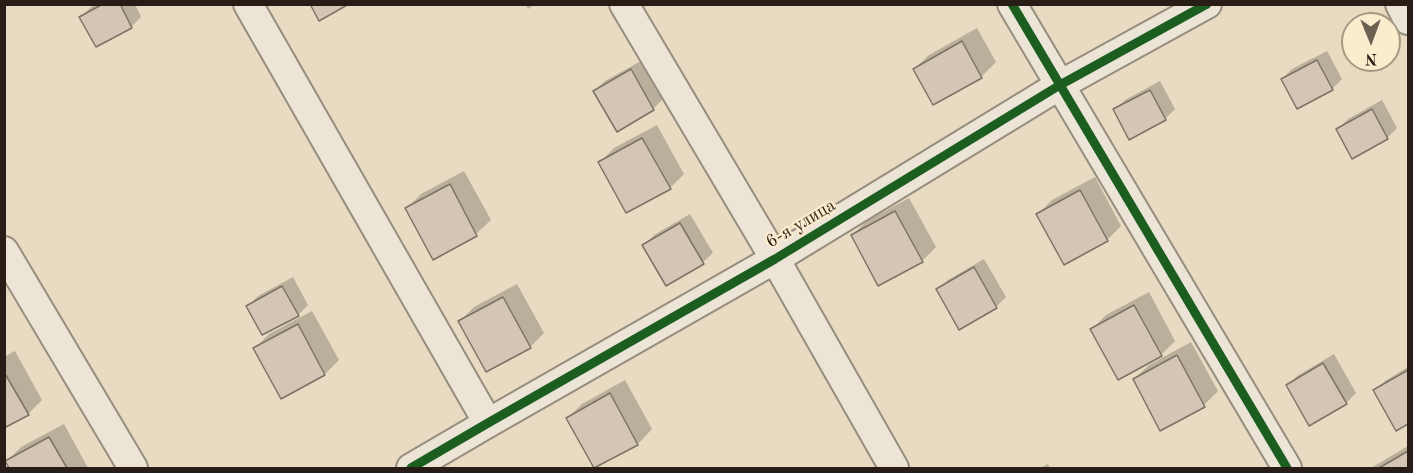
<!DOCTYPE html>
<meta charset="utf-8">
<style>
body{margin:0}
#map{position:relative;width:1413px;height:473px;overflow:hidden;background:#e8dbc1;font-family:"Old Standard TT",serif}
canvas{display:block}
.frame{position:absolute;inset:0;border:6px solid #281d16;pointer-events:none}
.north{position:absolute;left:1341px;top:12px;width:60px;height:60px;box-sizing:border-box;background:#faeccc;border:2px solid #a69983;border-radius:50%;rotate:179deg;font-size:16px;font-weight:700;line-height:24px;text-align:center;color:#281d16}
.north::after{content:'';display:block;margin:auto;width:21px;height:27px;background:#6b6052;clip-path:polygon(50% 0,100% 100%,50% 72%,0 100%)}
</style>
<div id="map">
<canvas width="1413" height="473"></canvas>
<div class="frame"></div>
<div class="north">N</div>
</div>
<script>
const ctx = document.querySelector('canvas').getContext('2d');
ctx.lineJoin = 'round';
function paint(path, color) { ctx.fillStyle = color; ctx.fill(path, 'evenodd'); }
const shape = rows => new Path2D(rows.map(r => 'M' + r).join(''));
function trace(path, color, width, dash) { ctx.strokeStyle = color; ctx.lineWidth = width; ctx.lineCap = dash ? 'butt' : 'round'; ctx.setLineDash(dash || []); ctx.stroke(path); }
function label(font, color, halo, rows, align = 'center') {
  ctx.font = font + ' "Old Standard TT",serif'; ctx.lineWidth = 4.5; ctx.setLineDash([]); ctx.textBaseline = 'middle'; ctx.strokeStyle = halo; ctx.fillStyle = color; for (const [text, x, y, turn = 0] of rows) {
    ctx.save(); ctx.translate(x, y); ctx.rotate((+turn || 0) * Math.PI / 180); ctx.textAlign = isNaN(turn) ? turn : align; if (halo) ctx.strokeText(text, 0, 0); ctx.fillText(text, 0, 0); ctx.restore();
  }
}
paint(shape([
 [96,4,135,4,141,17,131,27,81,17,91,7],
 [525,4,535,4,528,9],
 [977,28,996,62,982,76,933,103,914,69,929,55],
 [1327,51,1342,79,1332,89,1282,79,1292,69],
 [641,61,663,99,653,109,617,130,595,91,605,81],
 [1160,81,1175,109,1165,119,1115,110,1125,100],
 [1382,100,1397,128,1387,138,1338,129,1348,119],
 [657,125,684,174,670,188,600,162,614,148],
 [464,171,491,220,476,234,434,258,407,208,421,194],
 [1095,177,1121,226,1107,240,1038,214,1052,200],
 [909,198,936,247,922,261,852,235,867,221],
 [690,214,713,253,703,262,644,245,654,235],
 [984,259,1006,297,996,307,938,290,948,280],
 [293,277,308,305,298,315,248,306,258,296],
 [517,284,544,333,530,347,460,321,474,307],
 [1149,292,1175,341,1161,355,1092,329,1106,315],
 [312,311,339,360,325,374,282,397,255,348,269,334],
 [1191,342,1218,391,1204,405,1134,379,1149,365],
 [15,351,42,400,28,414,4,427,4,357],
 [1334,354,1356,393,1346,403,1288,386,1297,376],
 [1408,367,1408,422,1397,429,1375,391,1385,381],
 [625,380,652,429,638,444,595,467,568,418,582,404],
 [64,424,88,468,11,468,7,461,21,447],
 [1408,446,1408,468,1371,468],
 [1048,464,1050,468,1040,468]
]), '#0003');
const building = shape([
 [103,4,120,4,132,28,96,47,79,17,103,4],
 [310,4,349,4,319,21,310,4],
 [962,41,982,78,933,105,913,69,962,41],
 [1317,60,1333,90,1297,109,1281,79,1317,60],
 [631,69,654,110,617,132,593,91,631,69],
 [1150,90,1166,120,1129,140,1113,109,1150,90],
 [1372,109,1388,139,1352,159,1336,129,1372,109],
 [642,138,671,189,626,213,598,162,642,138],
 [450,184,477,236,433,260,405,208,450,184],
 [1080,190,1108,241,1064,265,1036,214,1080,190],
 [895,211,923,262,878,286,851,235,895,211],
 [680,223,704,264,666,286,642,245,680,223],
 [974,267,997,308,959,330,936,289,974,267],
 [282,286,299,316,262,335,246,306,282,286],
 [503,297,531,348,486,372,458,321,503,297],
 [1134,305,1162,356,1118,380,1090,329,1134,305],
 [298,324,325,375,281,399,253,348,298,324],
 [1177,355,1205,407,1160,431,1133,379,1177,355],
 [1323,363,1347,404,1309,426,1286,385,1323,363],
 [1408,370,1408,424,1396,431,1373,390,1408,370],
 [4,372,29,415,4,428,4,372],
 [610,393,638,445,594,468,566,418,610,393],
 [49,437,67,468,9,468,5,461,49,437],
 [1408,451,1408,468,1379,468,1408,451]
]);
paint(building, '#d5c5b4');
trace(building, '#7b7366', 1.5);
const minor = shape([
 [248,4,488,423],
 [624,4,775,259,894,468],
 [1012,4,1287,468],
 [1400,4,1408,20],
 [4,251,133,468],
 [411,468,488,423,775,259,1060,85,1207,4]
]);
trace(minor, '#968d7e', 32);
trace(minor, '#ebe4d7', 28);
trace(shape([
 [1012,4,1287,468],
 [411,468,488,423,775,259,1060,85,1207,4]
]), '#1b5e20', 9);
label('18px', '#281d16', '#faeccc', [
 ["6-я улица",801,224,-31]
]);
</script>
